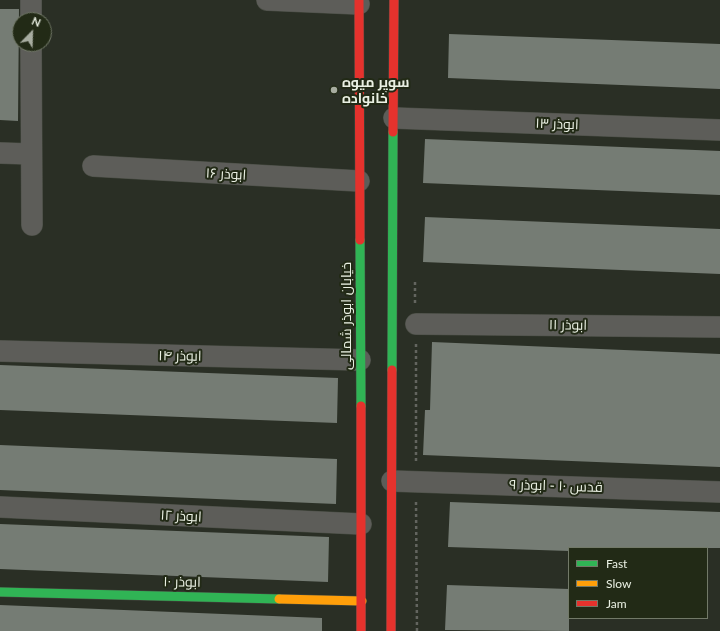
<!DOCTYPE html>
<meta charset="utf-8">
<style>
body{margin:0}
#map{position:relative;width:720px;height:631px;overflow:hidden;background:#2a2f25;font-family:Lato,sans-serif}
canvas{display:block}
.legend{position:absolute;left:568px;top:547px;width:140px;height:72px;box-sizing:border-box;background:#222a16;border:1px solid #727968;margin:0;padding:5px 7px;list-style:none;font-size:12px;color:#eaf0e3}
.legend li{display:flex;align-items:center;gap:8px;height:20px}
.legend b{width:20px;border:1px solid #727968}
.north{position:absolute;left:12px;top:12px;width:40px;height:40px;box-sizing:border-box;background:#222a16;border:1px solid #727968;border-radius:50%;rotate:23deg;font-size:11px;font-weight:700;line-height:16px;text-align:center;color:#eaf0e3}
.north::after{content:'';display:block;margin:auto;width:14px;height:18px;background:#a7aca0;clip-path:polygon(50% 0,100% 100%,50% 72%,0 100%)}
</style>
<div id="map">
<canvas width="720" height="631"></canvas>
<ul class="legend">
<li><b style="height:5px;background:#30b455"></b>Fast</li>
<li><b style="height:5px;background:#ff9f0a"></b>Slow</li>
<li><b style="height:5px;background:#e5322d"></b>Jam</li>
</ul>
<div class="north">N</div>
</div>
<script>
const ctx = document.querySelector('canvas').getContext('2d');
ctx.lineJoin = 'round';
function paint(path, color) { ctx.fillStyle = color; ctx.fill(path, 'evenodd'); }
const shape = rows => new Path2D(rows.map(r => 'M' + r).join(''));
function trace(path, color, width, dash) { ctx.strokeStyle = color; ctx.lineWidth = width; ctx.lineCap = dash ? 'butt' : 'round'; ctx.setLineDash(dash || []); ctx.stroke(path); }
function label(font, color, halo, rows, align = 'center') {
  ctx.font = font + ' Lato,Cairo,sans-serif'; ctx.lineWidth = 4; ctx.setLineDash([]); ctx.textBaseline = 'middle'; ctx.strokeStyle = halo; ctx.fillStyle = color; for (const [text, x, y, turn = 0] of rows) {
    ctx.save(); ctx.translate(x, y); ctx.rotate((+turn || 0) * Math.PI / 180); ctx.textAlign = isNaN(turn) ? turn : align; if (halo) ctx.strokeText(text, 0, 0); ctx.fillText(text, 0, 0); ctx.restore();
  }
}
paint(shape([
 [0,9,19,9,18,121,0,120],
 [449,34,720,44,720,89,448,78],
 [425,139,720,151,720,195,423,183],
 [425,217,720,229,720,274,423,262],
 [432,342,720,354,720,467,423,455,425,410,430,410],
 [0,365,338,378,337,423,0,410],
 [0,445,337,459,336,504,0,490],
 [450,502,720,512,720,548,569,548,569,551,448,547],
 [0,524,329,537,328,582,0,569],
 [447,585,569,589,569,631,445,630],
 [0,605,322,618,322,631,0,631]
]), '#757c74');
const street = shape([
 [31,0,31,20],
 [267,0,359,4],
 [31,44,32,225],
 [394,118,720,130],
 [0,153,31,154],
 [93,166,359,181],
 [416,324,720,327],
 [0,351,360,360],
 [392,481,720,492],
 [0,507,361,524]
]);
const fast = shape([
 [360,240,361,406],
 [392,370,393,132],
 [0,592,279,599]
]);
const slow = shape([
 [279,599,362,601]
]);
const jam = shape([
 [359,0,360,240],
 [393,132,394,0],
 [361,631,361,406],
 [391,631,392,370]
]);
trace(street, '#494d44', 22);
trace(fast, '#494d44', 10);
trace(slow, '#494d44', 10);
trace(jam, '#494d44', 10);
trace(shape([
 [415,282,415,305],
 [416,344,416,463],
 [416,502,417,631]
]), '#63655f', 2.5, [3, 3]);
trace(street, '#5d5d59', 21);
trace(fast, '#30b455', 9);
trace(slow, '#ff9f0a', 9);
trace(jam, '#e5322d', 9);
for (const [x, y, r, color] of [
 [334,90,4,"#a7aca0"]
]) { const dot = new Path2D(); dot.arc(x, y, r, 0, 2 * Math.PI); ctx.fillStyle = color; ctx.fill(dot); trace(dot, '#222a16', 1.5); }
label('bold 14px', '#eaf0e3', '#222a16', [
 ["سوپر میوه",342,82],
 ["خانواده",342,98]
], 'left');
label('14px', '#eaf0e3', '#222a16', [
 ["ابوذر ۱۳",557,124,2],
 ["ابوذر ۱۶",226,174,3],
 ["خیابان ابوذر شمالی",346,316,-90],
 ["ابوذر ۱۱",568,325,1],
 ["ابوذر ۱۴",180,356,1],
 ["قدس ۱۰ - ابوذر ۹",556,486,2],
 ["ابوذر ۱۲",181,516,3],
 ["ابوذر ۱۰",182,582,1]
]);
</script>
